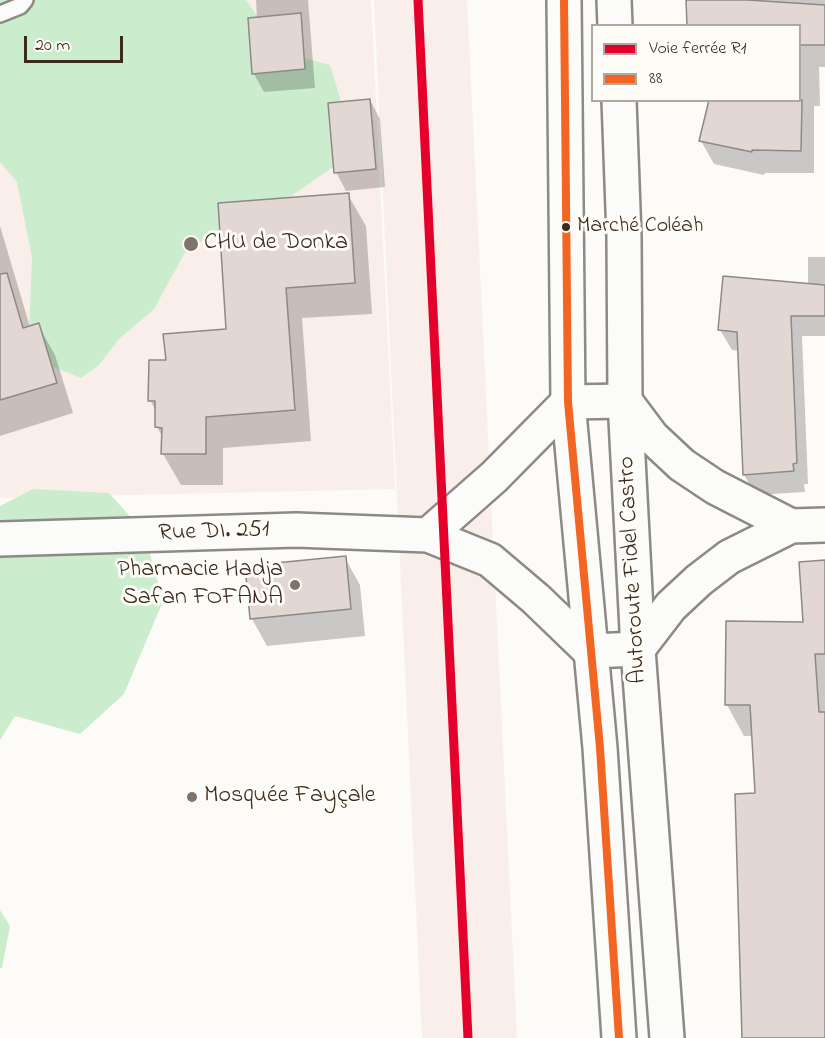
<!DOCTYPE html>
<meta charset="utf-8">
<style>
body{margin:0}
#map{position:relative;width:825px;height:1038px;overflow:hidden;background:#fcfbf8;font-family:"Indie Flower",sans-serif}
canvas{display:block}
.legend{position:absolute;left:591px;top:24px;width:210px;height:78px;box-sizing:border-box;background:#fdfcf7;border:2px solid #afa8a0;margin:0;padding:8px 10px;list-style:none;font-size:18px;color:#3b2a1e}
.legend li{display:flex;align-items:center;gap:12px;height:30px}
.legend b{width:30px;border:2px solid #afa8a0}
.scale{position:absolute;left:24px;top:36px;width:99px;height:27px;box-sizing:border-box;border:3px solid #3b2a1e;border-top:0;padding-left:8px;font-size:18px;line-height:21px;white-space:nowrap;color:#3b2a1e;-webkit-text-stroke:4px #fdfcf7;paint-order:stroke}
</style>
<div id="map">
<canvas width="825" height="1038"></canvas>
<ul class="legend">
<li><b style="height:8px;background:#e4002b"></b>Voie ferrée R1</li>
<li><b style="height:8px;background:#f26522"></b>88</li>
</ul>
<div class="scale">20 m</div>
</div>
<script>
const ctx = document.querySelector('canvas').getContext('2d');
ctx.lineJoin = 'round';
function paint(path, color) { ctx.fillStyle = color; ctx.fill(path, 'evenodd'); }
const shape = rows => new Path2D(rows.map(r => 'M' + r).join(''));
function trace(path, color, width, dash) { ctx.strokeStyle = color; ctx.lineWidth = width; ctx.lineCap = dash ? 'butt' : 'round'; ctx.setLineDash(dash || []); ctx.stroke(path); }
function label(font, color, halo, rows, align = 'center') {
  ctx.font = font + ' "Indie Flower",sans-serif'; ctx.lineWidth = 6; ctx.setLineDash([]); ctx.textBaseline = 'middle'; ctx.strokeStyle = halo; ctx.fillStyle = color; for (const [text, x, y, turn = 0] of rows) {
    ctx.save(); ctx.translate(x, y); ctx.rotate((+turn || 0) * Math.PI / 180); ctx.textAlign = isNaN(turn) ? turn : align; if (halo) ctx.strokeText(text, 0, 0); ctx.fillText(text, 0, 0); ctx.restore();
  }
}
paint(shape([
 [0,0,371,0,395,489,0,498],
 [374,0,467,0,517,1038,422,1038]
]), '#f9eee9');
paint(shape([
 [0,0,246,0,283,52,330,65,356,151,254,222,188,247,154,309,119,339,99,365,81,378,28,357,32,257,17,182,0,162],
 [33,489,109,493,144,532,163,601,124,694,80,734,15,716,0,740,0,506],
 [0,910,10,926,2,968,0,968]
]), '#cbedcd');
paint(shape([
 [256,0,308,0,315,88,264,92,254,74,257,19],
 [687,0,825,0,825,67,819,67,820,106,814,106,814,173,765,173,764,175,714,164,701,141,800,100,800,26],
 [370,100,380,119,385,187,346,191,336,172],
 [348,195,366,226,372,314,302,318,311,441,223,448,223,485,181,485,163,454,163,438,157,427,157,413,150,400,167,362,228,331],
 [0,226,30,327,38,325,55,355,73,413,0,436],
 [808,257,825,257,825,336,802,336,808,484,804,484,805,492,756,495,744,475,739,351,732,350,720,330,808,285],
 [345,558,360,585,365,636,267,646,252,619,247,567],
 [825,562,825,1038,743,1038,757,795,753,736,744,736,727,705,804,623]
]), '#0003');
const building = shape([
 [686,0,748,0,825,5,825,45,800,45,800,26,687,26,686,0],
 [301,13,305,69,252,74,248,18,301,13],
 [370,99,376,169,334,173,328,103,370,99],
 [709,100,802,100,801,151,752,150,752,152,699,141,709,100],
 [349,193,355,283,286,288,295,410,206,417,206,454,161,454,162,428,155,427,155,401,148,401,149,360,166,360,163,334,226,329,218,203,349,193],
 [7,273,23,328,39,323,57,383,0,400,0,274,7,273],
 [723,276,825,285,825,316,791,316,797,463,793,464,794,471,743,475,737,332,718,330,723,276],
 [346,556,351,609,250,619,245,566,346,556],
 [825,560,825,654,815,654,819,712,825,712,825,1038,742,1038,735,794,755,793,750,705,725,705,726,621,803,622,799,562,825,560]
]);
paint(building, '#e3d7d4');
trace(building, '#8d8985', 1.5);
const service = shape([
 [0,14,20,6,25,0]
]);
const tertiary = shape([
 [625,401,652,437,682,465,715,487,791,526],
 [638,649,671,606,699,580,729,557,791,526,825,525]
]);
const secondary = shape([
 [428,535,494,477,568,402,625,401],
 [0,539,296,530,428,535,490,560,536,599,590,651,638,649]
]);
const trunk = shape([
 [564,0,568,402,600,748,619,1038],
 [614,0,615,26],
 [619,100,624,237,625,401,638,649,667,1038]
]);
trace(service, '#8d8985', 20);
trace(tertiary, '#8d8985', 38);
trace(secondary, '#8d8985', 38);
trace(trunk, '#8d8985', 38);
trace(service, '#fbfbf9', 15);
trace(tertiary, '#fbfbf9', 33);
trace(secondary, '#fbfbf9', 33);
trace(trunk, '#fbfbf9', 33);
trace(shape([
 [418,0,468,1038]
]), '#b6b4b1', 4.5);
trace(shape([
 [564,0,568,402,600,748,619,1038]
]), '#f26522', 8);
trace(shape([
 [418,0,468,1038]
]), '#e4002b', 9);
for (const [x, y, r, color] of [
 [566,227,5,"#3b2a1e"],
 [191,244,8,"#7f736a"],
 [295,585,6,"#7f736a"],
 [192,797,6,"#7f736a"]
]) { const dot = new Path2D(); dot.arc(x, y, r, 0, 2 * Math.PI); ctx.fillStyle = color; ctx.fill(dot); trace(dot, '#fdfcf7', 2); }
label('22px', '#3b2a1e', '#fdfcf7', [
 ["Marché Coléah",577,227]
], 'left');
label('24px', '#3b2a1e', '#fdfcf7', [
 ["CHU de Donka",204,244],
 ["Pharmacie Hadja",283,571,"right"],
 ["Safan FOFANA",283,599,"right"],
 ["Mosquée Fayçale",204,797]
], 'left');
label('24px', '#3b2a1e', '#fdfcf7', [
 ["Rue DI. 251",214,533,-2],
 ["Autoroute Fidel Castro",634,570,-93]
]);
</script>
